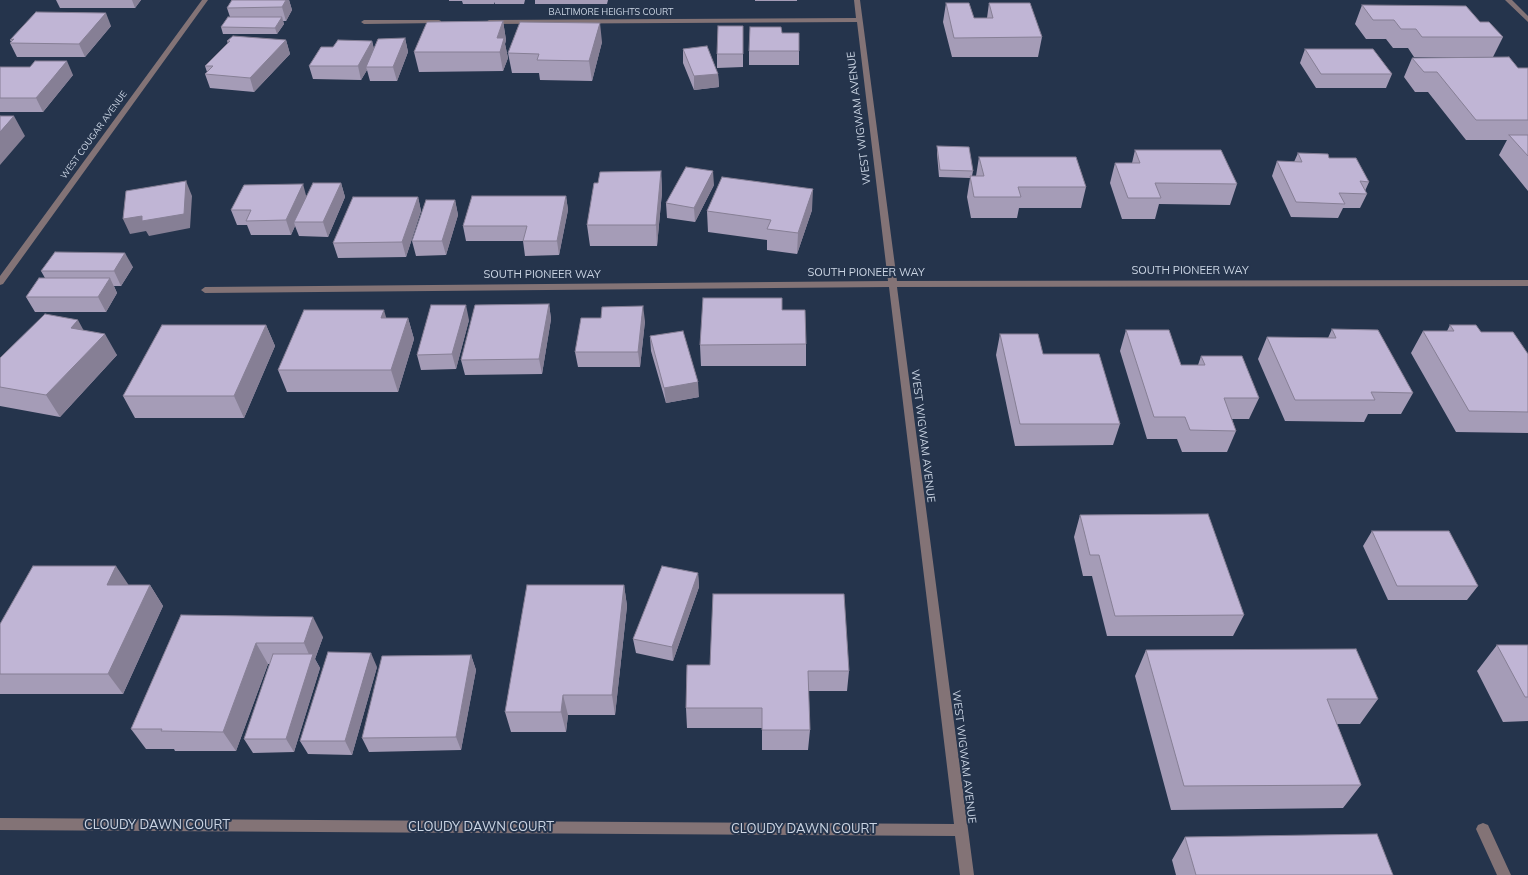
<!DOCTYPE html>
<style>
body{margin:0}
canvas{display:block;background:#25344c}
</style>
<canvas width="1528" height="875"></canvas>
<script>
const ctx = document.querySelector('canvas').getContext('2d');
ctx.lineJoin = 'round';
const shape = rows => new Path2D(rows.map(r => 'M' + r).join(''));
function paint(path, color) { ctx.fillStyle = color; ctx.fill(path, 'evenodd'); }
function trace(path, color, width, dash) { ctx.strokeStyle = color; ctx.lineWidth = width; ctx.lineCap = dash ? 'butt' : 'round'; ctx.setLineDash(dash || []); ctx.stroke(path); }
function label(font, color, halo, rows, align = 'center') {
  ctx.font = font + ' Mulish,sans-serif'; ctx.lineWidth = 4; ctx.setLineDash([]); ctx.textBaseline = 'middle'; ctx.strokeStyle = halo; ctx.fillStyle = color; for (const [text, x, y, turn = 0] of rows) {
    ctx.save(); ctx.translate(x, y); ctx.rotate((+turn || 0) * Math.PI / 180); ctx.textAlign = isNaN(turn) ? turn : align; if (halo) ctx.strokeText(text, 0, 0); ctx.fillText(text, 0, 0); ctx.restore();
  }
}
paint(shape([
 [202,0,208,0,3,284,0,285,0,276,202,0],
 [854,0,860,0,897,281,1528,280,1528,286,897,287,974,875,960,875,955,836,0,830,0,818,954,824,889,287,205,293,201,290,205,287,888,281,857,22,489,24,486,22,489,20,856,18,854,0],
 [1505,0,1512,0,1528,16,1528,22,1505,0],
 [439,20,441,21,441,23,364,24,361,22,364,20,439,20],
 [1483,823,1488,825,1511,875,1497,875,1476,829,1478,825,1483,823]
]), '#837376');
paint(shape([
 [56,0,141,0,135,8,60,8],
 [232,0,289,0,292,10,286,21,283,21,284,24,277,34,223,34,221,27,230,17,227,8],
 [449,0,525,0,524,4,495,4,495,2,494,4,463,4,462,1,449,1],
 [535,0,608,0,607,4,535,4],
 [755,0,797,0,797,1,755,1],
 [946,3,974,18,987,18,989,3,1042,37,1038,57,952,57,943,22],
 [1362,5,1480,22,1503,37,1493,57,1414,57,1408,48,1393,48,1386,39,1366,39,1355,24],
 [503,21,506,40,505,44,508,58,503,71,419,72,414,52],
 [111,26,85,57,17,57,10,43,11,42,10,40],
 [743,26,743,67,717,68,717,54],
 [782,33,799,51,799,65,749,65,749,51],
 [405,38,408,52,397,81,370,81,367,70,361,80,313,79,309,66,333,47,372,41,374,49],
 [286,40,290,54,254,92,210,88,205,74,207,72,205,66,228,44,227,41],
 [602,42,592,81,540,80,539,73,512,73,508,53],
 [683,49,718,74,719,87,694,90,683,63],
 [1305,49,1392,74,1386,88,1316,88,1300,63],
 [1412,58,1518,68,1528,68,1528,191,1499,155,1507,140,1466,140,1428,92,1415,92,1404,77],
 [0,67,73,75,43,112,0,112],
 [937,146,973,171,972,176,976,176,979,157,1086,187,1081,208,1019,208,1017,218,971,218,967,197,970,178,939,177,937,154],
 [1135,150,1237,184,1230,205,1159,204,1155,219,1122,219,1110,183,1115,163,1132,163],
 [1298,153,1329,158,1369,182,1365,191,1367,194,1360,208,1343,208,1338,218,1291,217,1272,176,1277,161,1294,162],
 [661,171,662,192,657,246,590,246,587,225,598,183],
 [341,183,345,197,328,237,299,236,295,226,291,235,251,235,247,225,237,225,231,210,306,196],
 [714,185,695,222,667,218,666,203],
 [566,196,568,210,559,255,525,256,523,241,466,241,463,226],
 [418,197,421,211,406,257,338,258,333,243],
 [455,200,458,215,446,255,416,256,412,241],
 [812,210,797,254,767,250,767,240,708,232,707,211],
 [133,267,121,286,114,286,117,293,106,312,35,312,26,297,45,278,41,271],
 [549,304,551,319,542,374,465,375,461,360],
 [782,310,806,344,806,366,701,366,700,345],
 [386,318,408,318,414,339,398,392,287,392,278,370],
 [469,320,456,369,421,370,417,355],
 [645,321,640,367,578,367,575,352],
 [266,325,275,346,244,418,135,418,123,396],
 [1450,325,1481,332,1528,354,1528,433,1456,432,1411,353,1423,331,1447,331],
 [1332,329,1413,393,1401,414,1368,414,1364,422,1285,421,1258,359,1267,337,1328,338],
 [84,330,117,355,60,417,0,406,0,358],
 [1126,330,1181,365,1198,365,1201,356,1259,398,1249,419,1232,419,1236,431,1227,452,1182,452,1177,439,1147,439,1120,351],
 [1000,334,1043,354,1120,424,1113,445,1015,446,996,355],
 [650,337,699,397,666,403,651,351],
 [1080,515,1244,615,1233,636,1107,636,1092,576,1083,576,1074,537],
 [1372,531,1478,586,1467,600,1388,600,1363,546],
 [698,573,699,587,673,661,636,653,633,639],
 [128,585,150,585,163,606,123,694,0,694,0,624],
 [624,585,627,606,615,715,568,715,566,732,511,732,505,712],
 [181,615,323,637,315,659,320,668,294,752,253,753,244,739,270,664,268,664,236,751,175,751,174,749,146,749,131,729],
 [1497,645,1528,645,1528,721,1503,722,1477,671],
 [1146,650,1378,699,1360,724,1337,724,1361,785,1343,808,1171,810,1135,676],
 [471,655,476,670,461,750,369,752,362,738],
 [687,665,849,671,847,691,808,691,810,730,808,750,762,750,762,728,687,728,686,708],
 [377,667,352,755,308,754,300,741],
 [1185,837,1393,875,1176,875,1172,860]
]), '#a59cb7');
paint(shape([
 [132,0,141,0,135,8],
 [286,0,289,0,292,10,286,21,282,7],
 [106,13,111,26,85,57,79,44],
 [282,17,284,24,277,34,275,28],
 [503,21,506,40,505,44,508,58,503,71,497,38],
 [600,23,602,42,592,81,589,61],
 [405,38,408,52,397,81,393,67],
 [286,40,290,54,254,92,250,78],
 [372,41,375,54,366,67,367,70,361,80,358,66],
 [67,61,73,75,43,112,36,98],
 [718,74,719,87,694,90,694,76],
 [14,116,25,136,0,165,0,132],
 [661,171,662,192,657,246,656,225],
 [713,171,714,185,695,222,694,208],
 [186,181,192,196,190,228,149,236,146,231,130,234,123,219],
 [341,183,345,197,328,237,323,222],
 [303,184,307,199,294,222,295,226,291,235,286,220],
 [813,189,812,210,797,254,798,233],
 [566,196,568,210,559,255,557,241],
 [418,197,421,211,406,257,402,242],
 [455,200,458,215,446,255,442,241],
 [125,253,133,267,121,286,114,271],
 [110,278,117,293,106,312,98,297],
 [549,304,551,319,542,374,539,359],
 [466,305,469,320,456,369,452,354],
 [643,306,645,321,640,367,638,352],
 [384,310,390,331,381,318],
 [408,318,414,339,398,392,391,370],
 [78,320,90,342,71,328],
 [266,325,275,346,244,418,234,396],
 [105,334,117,355,60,417,46,395],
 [698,382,699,397,666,403,664,388],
 [116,566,130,587,107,585],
 [698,573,699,587,673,661,672,647],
 [150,585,163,606,123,694,108,674],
 [624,585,627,606,615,715,612,695],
 [313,617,323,637,315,659,320,668,294,752,286,739,311,659,304,643],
 [256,643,268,664,236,751,223,732],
 [371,653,377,667,352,755,345,741],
 [471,655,476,670,461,750,456,737],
 [563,695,568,715,566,732,561,712]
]), '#867f95');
const building = shape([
 [232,0,286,0,282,7,227,8,232,0],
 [946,3,969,3,974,18,993,18,989,3,1030,3,1042,37,954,38,946,3],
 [1362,5,1466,6,1480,22,1489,22,1503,37,1422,37,1416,29,1401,29,1394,20,1373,20,1362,5],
 [36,12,106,13,79,44,10,43,14,39,10,40,36,12],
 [228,17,282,17,275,28,221,27,228,17],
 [503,21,497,38,504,38,500,52,414,52,427,22,503,21],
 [520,22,600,23,589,61,537,60,539,54,508,53,520,22],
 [718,26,743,26,743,54,717,54,718,26],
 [750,27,781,27,782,33,799,33,799,51,749,51,750,27],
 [233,36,286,40,250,78,205,74,213,66,205,66,230,41,227,41,233,36],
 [405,38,393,67,366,67,378,39,405,38],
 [338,40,372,41,358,66,309,66,321,47,333,47,338,40],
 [707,46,718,74,694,76,683,49,707,46],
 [1305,49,1373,49,1392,74,1321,74,1305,49],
 [1509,57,1518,68,1528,68,1528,120,1476,120,1437,72,1424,72,1412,58,1509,57],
 [35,61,67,61,36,98,0,98,0,67,30,67,35,61],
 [0,116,14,116,0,132,0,116],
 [1509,135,1528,135,1528,156,1509,135],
 [937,146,969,147,973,171,940,170,937,146],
 [1135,150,1221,150,1237,184,1155,183,1161,198,1128,198,1115,163,1140,163,1135,150],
 [1298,153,1328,154,1329,158,1356,158,1369,182,1360,181,1367,194,1339,193,1345,204,1296,202,1277,161,1302,162,1298,153],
 [979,157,1076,157,1086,187,1018,187,1021,197,974,197,970,176,984,176,979,157],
 [686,167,713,171,694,208,666,203,686,167],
 [661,171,656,225,587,225,594,183,598,183,600,172,661,171],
 [722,177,813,189,798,233,767,229,771,220,707,211,722,177],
 [186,181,184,214,142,221,142,216,123,219,126,191,186,181],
 [313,183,341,183,323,222,294,222,313,183],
 [303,184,286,220,246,221,251,210,231,210,244,185,303,184],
 [472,196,566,196,557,241,523,241,527,226,463,226,472,196],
 [353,197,418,197,402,242,333,243,353,197],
 [426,200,455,200,442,241,412,241,426,200],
 [55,252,125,253,114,271,41,271,55,252],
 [39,278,110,278,98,297,26,297,39,278],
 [703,298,782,298,782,310,805,310,806,344,700,345,703,298],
 [549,304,539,359,461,360,475,305,549,304],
 [431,305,466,305,452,354,417,355,431,305],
 [643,306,638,352,575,352,581,318,601,318,602,307,643,306],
 [304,310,384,310,381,318,408,318,391,370,278,370,304,310],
 [45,314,78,320,71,328,105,334,46,395,0,387,0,358,45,314],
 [162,325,266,325,234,396,123,396,162,325],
 [1450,325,1476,325,1481,332,1513,332,1528,354,1528,412,1469,411,1423,331,1454,331,1450,325],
 [1332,329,1378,330,1413,393,1371,392,1375,400,1295,400,1267,337,1336,338,1332,329],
 [1126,330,1169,330,1181,365,1205,365,1201,356,1242,356,1259,398,1224,398,1236,431,1190,430,1185,417,1154,417,1126,330],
 [683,331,698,382,664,388,650,336,683,331],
 [1000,334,1038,334,1043,354,1099,354,1120,424,1020,424,1000,334],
 [1208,514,1244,615,1115,616,1099,555,1090,555,1080,515,1208,514],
 [1372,531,1449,531,1478,586,1397,586,1372,531],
 [33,566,116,566,107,585,150,585,108,674,0,674,0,624,33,566],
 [662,566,698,573,672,647,633,639,662,566],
 [527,585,624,585,612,695,563,695,561,712,505,712,527,585],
 [713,594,844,594,849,671,808,671,810,730,762,730,762,708,686,708,687,665,710,665,713,594],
 [181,615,313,617,304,643,256,643,223,732,161,731,162,729,131,729,181,615],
 [1497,645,1528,645,1528,697,1525,697,1497,645],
 [1356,649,1378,699,1327,699,1361,785,1184,786,1146,650,1356,649],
 [328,652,371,653,345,741,300,741,328,652],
 [273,654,313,654,286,739,244,739,273,654],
 [471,655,456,737,362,738,382,656,471,655],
 [1377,834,1393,875,1196,875,1185,837,1377,834]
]);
paint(building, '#c0b5d5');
trace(building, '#867f95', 1);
label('9px', '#cbd5e4', '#25344c', [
 ["BALTIMORE HEIGHTS COURT",611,12],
 ["WEST COUGAR AVENUE",94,135,-54]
]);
label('11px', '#cbd5e4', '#25344c', [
 ["WEST WIGWAM AVENUE",859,118,-97],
 ["SOUTH PIONEER WAY",1190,271],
 ["SOUTH PIONEER WAY",866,273],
 ["SOUTH PIONEER WAY",542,275],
 ["WEST WIGWAM AVENUE",923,436,83],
 ["WEST WIGWAM AVENUE",964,757,83]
]);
label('13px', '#cbd5e4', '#25344c', [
 ["CLOUDY DAWN COURT",157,825],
 ["CLOUDY DAWN COURT",481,827],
 ["CLOUDY DAWN COURT",804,829]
]);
</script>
